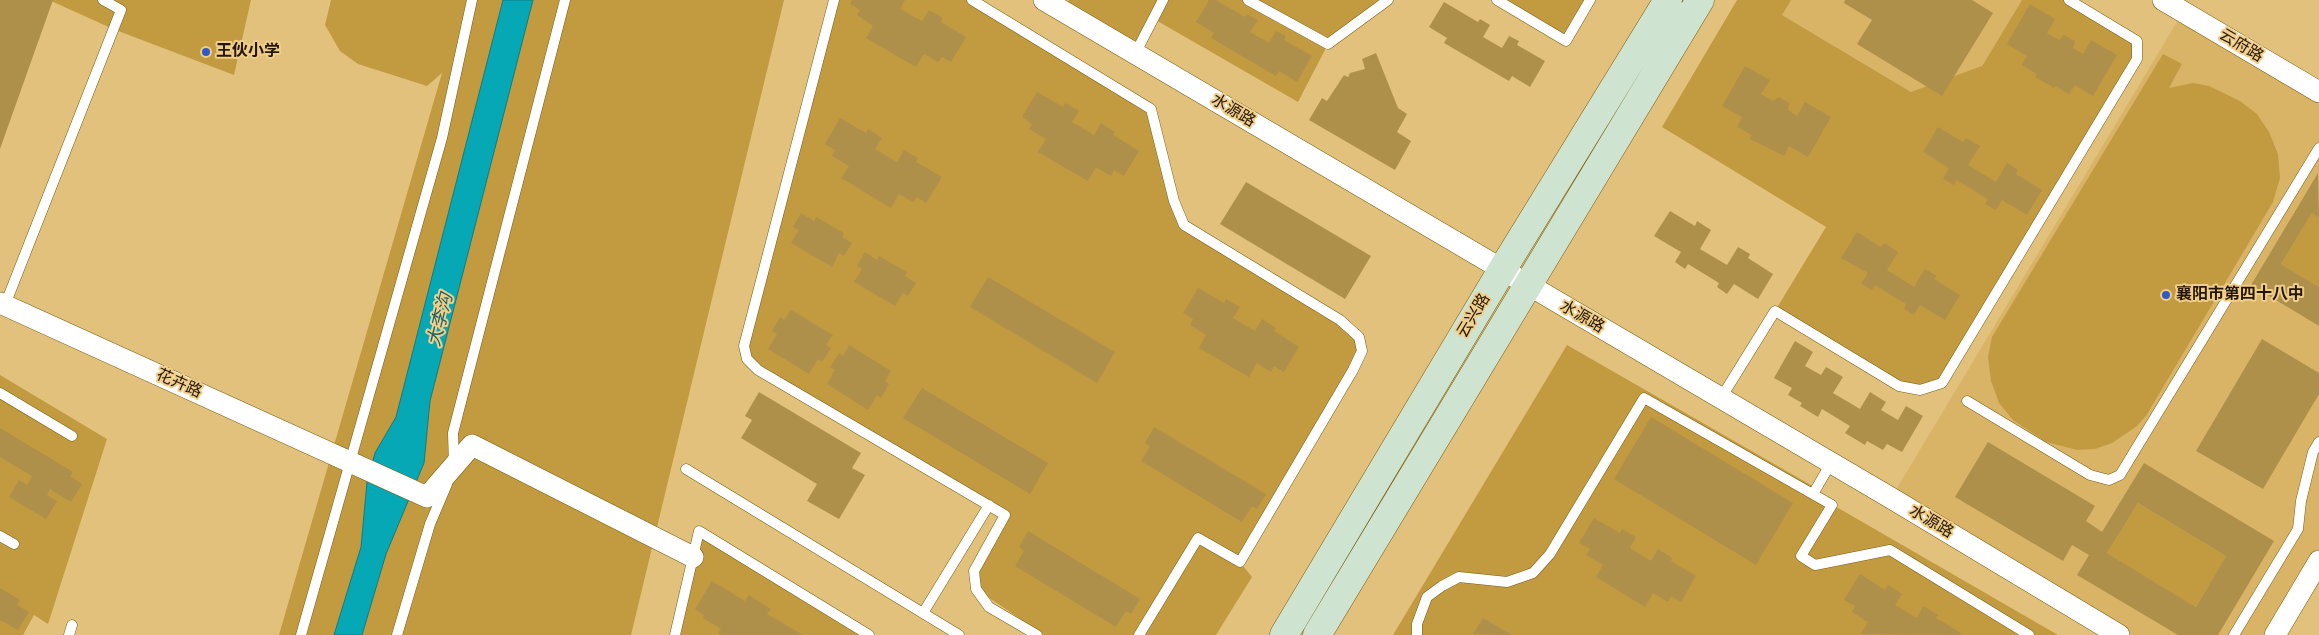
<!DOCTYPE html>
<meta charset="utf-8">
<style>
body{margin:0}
canvas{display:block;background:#e2c17c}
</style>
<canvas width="2319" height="635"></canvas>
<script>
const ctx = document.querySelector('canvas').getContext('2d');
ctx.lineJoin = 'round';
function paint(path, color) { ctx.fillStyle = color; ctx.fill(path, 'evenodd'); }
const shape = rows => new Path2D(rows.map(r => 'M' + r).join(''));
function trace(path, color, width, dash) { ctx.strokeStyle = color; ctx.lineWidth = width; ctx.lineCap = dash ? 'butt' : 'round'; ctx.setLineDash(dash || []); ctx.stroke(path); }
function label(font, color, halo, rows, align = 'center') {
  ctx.font = font + ' "Times New Roman","Noto Sans SC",serif'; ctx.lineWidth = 4; ctx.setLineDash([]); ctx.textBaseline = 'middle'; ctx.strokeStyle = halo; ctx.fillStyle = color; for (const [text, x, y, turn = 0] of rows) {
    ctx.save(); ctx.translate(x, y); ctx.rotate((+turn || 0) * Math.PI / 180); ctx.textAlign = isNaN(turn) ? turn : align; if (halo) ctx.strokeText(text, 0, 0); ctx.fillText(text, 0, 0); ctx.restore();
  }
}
paint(shape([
 [1757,0,2022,0,1951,116],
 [2183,12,2319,92,2319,561,2275,635,2119,635,1891,498]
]), '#d9b467');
paint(shape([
 [49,0,251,0,234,75,113,29],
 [331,0,784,0,631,635,279,635,442,73,427,86,358,64,340,51,325,25],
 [834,0,972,0,1151,109,1184,225,1359,337,1362,351,1240,562,1252,577,1216,635,1044,635,976,589,974,571,1005,515,758,370,744,346],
 [1069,0,1388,0,1328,44,1298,102,1154,19,1135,54,1062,11],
 [1497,0,1590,0,1566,41],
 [1737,0,1791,0,1782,15,1911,92,1982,66,2022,0,2069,0,2137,41,2137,59,1942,383,1920,390,1899,386,1775,311,1826,227,1662,127],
 [2163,54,2182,64,2169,88,2193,83,2209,86,2240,101,2257,114,2269,132,2278,154,2280,178,2273,202,2146,416,2137,426,2112,443,2095,449,2077,450,2046,442,2013,420,1999,403,1991,381,1988,357,1992,337],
 [2312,213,2319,218,2319,287,2281,264],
 [1567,345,1816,488,1814,494,2058,635,1393,635],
 [0,375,107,439,48,624,34,615,23,635,0,635],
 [2138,503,2226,556,2196,607,2107,553],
 [699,531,869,635,675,635]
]), '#c29a40');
const water = shape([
 [503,0,533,0,430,401,424,463,386,554,362,635,334,635,361,547,367,482,375,453,396,417,503,0]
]);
paint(water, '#07a8b5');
trace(water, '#107c7f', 1);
paint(shape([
 [0,0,53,0,0,149],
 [852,0,905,0,900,9,922,21,929,10,943,18,941,22,966,37,951,62,942,57,938,62,924,54,916,67,866,38,873,26,857,15,860,10,850,4],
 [1209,0,1216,0,1245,17,1247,14,1258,20,1250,32,1269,43,1276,31,1286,36,1284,40,1312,56,1297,82,1279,71,1276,76,1211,38,1214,33,1196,22],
 [1845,0,1972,0,1993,13,1942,96,1857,44,1872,20,1844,3],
 [1444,2,1478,22,1480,19,1490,25,1483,37,1502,48,1509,36,1519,41,1517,45,1545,61,1530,87,1512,76,1509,81,1444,43,1447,38,1429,27],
 [2030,4,2055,19,2047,33,2059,40,2064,35,2075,41,2073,48,2083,54,2091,40,2117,55,2093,96,2075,85,2069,94,2055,86,2054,88,2035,77,2037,74,2022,65,2027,56,2007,44],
 [1376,53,1398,108,1407,114,1397,132,1411,141,1395,170,1309,120,1322,98,1327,101,1344,75,1348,77,1350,73,1365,69,1362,59],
 [1745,66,1770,80,1761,94,1773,101,1779,97,1789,103,1788,110,1797,116,1805,102,1831,117,1808,157,1789,146,1784,156,1750,139,1752,135,1737,127,1742,117,1722,106],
 [1037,92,1063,107,1065,103,1079,111,1072,122,1094,135,1101,123,1115,132,1113,135,1139,151,1124,176,1114,170,1111,176,1096,167,1088,181,1038,152,1046,139,1029,129,1032,124,1022,117],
 [840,118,866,133,868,129,882,138,875,149,897,162,904,150,918,158,916,162,942,177,926,203,917,197,913,202,899,194,891,208,841,178,849,166,832,156,835,150,825,144],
 [1938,127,1963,142,1966,138,1980,146,1968,165,1996,182,2007,163,2018,170,2016,174,2042,190,2027,215,2002,200,1996,210,1985,204,1988,199,1956,180,1954,185,1943,179,1949,168,1923,152],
 [2318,173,2319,218,2312,213,2281,264,2319,287,2319,326,2251,285],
 [1246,182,1371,256,1345,299,1220,224],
 [1670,211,1695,226,1697,221,1711,230,1700,249,1727,265,1738,247,1750,254,1748,258,1773,274,1758,299,1734,284,1727,294,1717,287,1719,283,1688,264,1685,269,1675,262,1681,252,1654,236],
 [801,213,814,221,816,217,844,233,842,237,852,243,844,256,839,253,832,267,791,243,799,230,793,227],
 [1857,232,1881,247,1884,243,1898,252,1887,270,1914,287,1925,269,1937,276,1934,279,1960,295,1945,320,1920,305,1914,315,1904,309,1906,304,1875,285,1872,290,1861,284,1868,273,1841,258],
 [865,252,877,260,879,256,907,272,905,276,916,283,908,296,903,293,895,306,854,282,862,269,857,266],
 [988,277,1115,352,1097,383,970,307],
 [1198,288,1224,303,1226,299,1240,307,1233,318,1255,331,1262,319,1276,328,1274,331,1299,347,1284,372,1274,366,1271,372,1257,363,1249,377,1199,348,1206,335,1190,325,1193,319,1183,313],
 [791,310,833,335,826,345,831,348,822,362,818,359,809,374,768,349,777,334,772,331,780,317,784,320],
 [2262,339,2319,373,2319,394,2263,489,2196,451],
 [1795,341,1813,352,1805,366,1821,375,1826,367,1843,377,1833,393,1860,409,1870,392,1886,402,1881,410,1898,420,1906,406,1923,416,1902,452,1887,444,1883,450,1867,441,1865,445,1845,433,1850,426,1822,409,1818,417,1800,406,1802,403,1788,395,1792,388,1774,378],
 [849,345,891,371,885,381,889,384,881,398,877,395,868,410,827,384,835,370,830,367,839,353,843,356],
 [922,388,1048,463,1030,494,903,418],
 [759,392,861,453,852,468,865,475,839,519,807,501,817,484,741,438,752,420,745,416],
 [1651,417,1793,503,1756,565,1614,479],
 [1154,427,1266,494,1257,509,1252,506,1242,522,1141,461,1150,446,1145,443],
 [0,428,73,472,70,476,82,484,71,502,50,489,47,495,57,501,46,519,9,497,19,480,27,485,32,476,0,457],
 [1988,442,2095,506,2086,521,2102,532,2144,463,2274,541,2218,635,2178,635,2077,575,2089,555,2072,545,2063,561,1955,497],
 [2138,503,2226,556,2196,607,2107,553],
 [1594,518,1620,533,1622,529,1636,537,1630,548,1651,561,1658,549,1672,558,1671,561,1696,576,1681,602,1671,596,1668,602,1653,593,1645,607,1596,577,1603,565,1586,555,1590,549,1579,543],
 [1028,531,1140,599,1131,614,1126,611,1116,627,1015,566,1024,551,1019,547],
 [1860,574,1885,590,1888,585,1902,594,1895,605,1917,618,1923,606,1938,615,1936,618,1961,633,1960,635,1861,634,1868,622,1852,612,1855,606,1844,600],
 [712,581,745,601,749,595,771,609,767,614,803,635,722,635,718,633,721,629,703,618,704,615,695,609],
 [0,588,20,600,17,605,29,612,18,630,0,620],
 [1483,618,1512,635,1473,634]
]), '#af904b');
const lane = shape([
 [834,0,744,346,747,359,758,370,1005,515,974,571,976,589,989,607,1037,635],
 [972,0,1151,109,1174,201,1184,225,1340,320,1359,337,1362,351,1353,370,1240,562,1198,538,1139,635],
 [1248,0,1328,44,1388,0],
 [1497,0,1566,41,1590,0],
 [1135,54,1163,0],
 [5,305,121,10,103,0],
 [0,393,72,436],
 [1721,398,1775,311,1899,386,1920,390,1942,383,2137,59,2137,41,2069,0],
 [1967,401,2090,475,2109,480,2120,475,2319,148],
 [454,464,453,433,565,0],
 [686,469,959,635],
 [1813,494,1831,463],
 [0,536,14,544],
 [923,613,989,505],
 [69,635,72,625],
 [301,635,442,138,472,0],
 [397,635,430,524,447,484],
 [675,635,699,531,869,635],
 [1417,635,1417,624,1427,597,1442,586,1459,577,1507,582,1533,573,1550,554,1644,398,1832,505,1801,556,1815,565,1890,550,2029,635],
 [2234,635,2298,529,2301,501,2313,452,2319,442]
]);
const street = shape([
 [1044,0,1891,498,2119,635],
 [2163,0,2319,92],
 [0,303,427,497,472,445,693,557],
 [2275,635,2319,561]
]);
const secondary = shape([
 [1284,635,1502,270,1668,0],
 [1317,635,1700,0]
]);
trace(lane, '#7b5d10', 11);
trace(street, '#7b5d10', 22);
trace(secondary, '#7b5d10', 29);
trace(lane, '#fff', 10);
trace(street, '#fff', 21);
trace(secondary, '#cfe4d0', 28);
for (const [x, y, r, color] of [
 [206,52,5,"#3059c9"],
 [2166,295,5,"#3059c9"]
]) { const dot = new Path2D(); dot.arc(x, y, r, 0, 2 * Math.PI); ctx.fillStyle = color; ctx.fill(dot); trace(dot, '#f0ce89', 2); }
label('16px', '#241700', '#f0ce89', [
 ["云府路",2241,46,31],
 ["水源路",1233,111,31],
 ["云兴路",1474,316,-59],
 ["水源路",1582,317,30],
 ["花卉路",179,384,24],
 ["水源路",1931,522,31]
]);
label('bold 16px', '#241700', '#f0ce89', [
 ["王伙小学",216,52],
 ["襄阳市第四十八中",2176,295]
], 'left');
label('italic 18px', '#1b6269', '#f0ce89', [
 ["大李沟",441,320,-76]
]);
</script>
